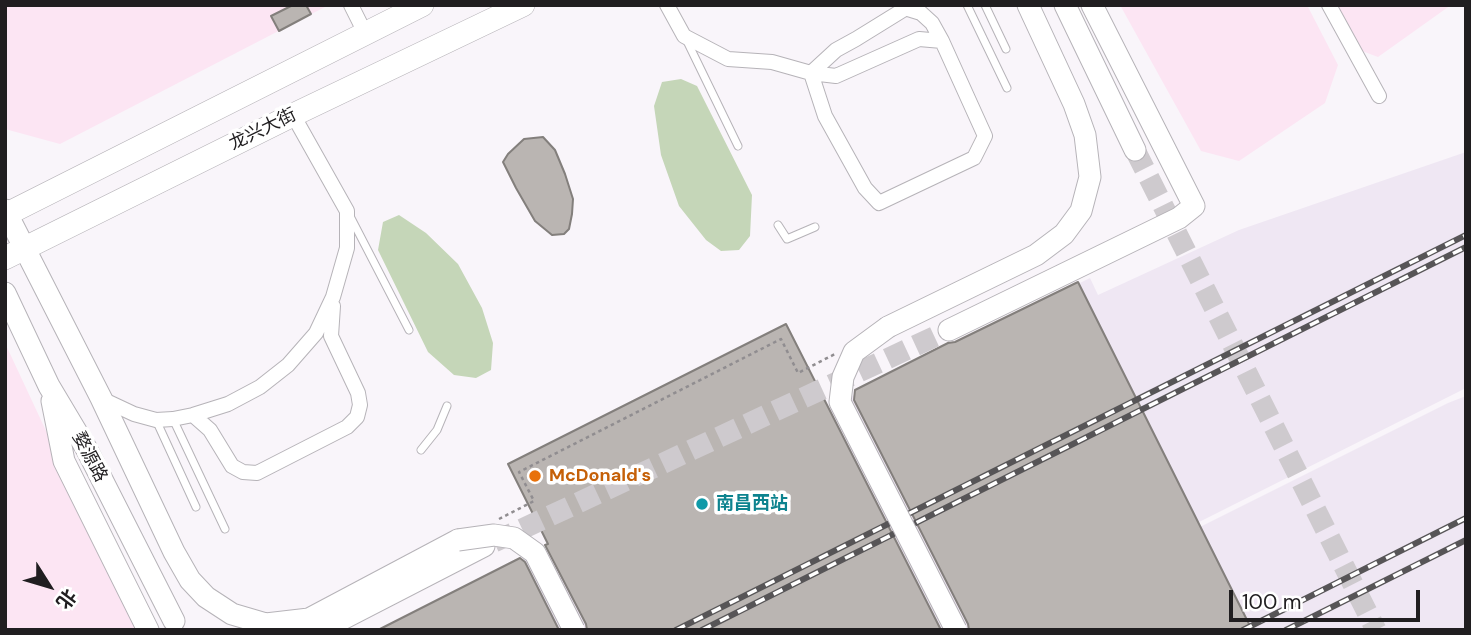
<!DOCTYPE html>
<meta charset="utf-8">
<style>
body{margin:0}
#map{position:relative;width:1471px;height:635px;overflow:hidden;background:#f9f5fa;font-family:"DM Sans","Noto Sans SC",sans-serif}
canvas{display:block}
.frame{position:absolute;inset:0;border:7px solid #201e20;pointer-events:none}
.north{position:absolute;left:14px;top:551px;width:70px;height:70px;-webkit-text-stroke:5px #fff;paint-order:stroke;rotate:127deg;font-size:19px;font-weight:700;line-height:28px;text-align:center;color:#201e20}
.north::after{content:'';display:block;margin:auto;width:24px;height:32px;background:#201e20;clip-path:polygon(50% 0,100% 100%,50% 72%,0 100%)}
.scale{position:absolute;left:1229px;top:590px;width:191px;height:32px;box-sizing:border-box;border:4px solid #201e20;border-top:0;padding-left:9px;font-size:21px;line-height:24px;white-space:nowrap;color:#201e20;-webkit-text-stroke:5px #fff;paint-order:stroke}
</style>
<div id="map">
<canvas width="1471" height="635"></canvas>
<div class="frame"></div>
<div class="north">北</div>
<div class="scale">100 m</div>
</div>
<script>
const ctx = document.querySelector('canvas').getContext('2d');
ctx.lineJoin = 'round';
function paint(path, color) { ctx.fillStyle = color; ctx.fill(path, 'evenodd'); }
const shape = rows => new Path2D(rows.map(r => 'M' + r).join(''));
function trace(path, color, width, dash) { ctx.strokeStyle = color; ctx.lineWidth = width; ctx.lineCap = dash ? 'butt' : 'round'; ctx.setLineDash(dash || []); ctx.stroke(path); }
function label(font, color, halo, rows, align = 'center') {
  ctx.font = font + ' "DM Sans","Noto Sans SC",sans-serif'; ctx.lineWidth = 7; ctx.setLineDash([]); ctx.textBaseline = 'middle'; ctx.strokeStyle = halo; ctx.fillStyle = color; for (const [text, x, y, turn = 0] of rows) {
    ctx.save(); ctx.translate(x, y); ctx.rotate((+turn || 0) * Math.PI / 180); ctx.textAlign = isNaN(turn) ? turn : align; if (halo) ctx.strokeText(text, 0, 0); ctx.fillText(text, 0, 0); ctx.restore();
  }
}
paint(shape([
 [5,5,325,5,325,7,60,144,5,129],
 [1120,5,1307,5,1338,65,1325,103,1239,161,1201,151],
 [1329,5,1451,5,1378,57,1349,46],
 [5,343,139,630,5,630]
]), '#fce5f3');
paint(shape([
 [1466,152,1466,388,984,630,381,630,1090,278,1098,295,1239,230],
 [1466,396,1466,630,994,630,1448,403]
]), '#efe7f3');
paint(shape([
 [681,79,697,86,752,195,750,236,739,250,721,251,706,240,679,206,661,155,654,106,662,82],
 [399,215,426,233,458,264,482,308,493,343,491,370,476,378,454,375,428,352,378,250,383,222]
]), '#c5d6b8');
const building = shape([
 [293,5,306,5,311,14,279,31,271,16,293,5],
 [543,137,555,150,565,174,573,199,572,214,569,229,564,234,552,235,535,221,516,188,503,162,508,154,524,139,543,137],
 [1078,282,1252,630,969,630,968,624,854,400,855,390,948,343,955,342,1078,282],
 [786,324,941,630,587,630,586,624,545,545,548,544,508,464,786,324],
 [520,558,525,562,559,630,378,630,520,558]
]);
paint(building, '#bab5b2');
trace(building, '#837f7c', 2);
trace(shape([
 [1135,150,1376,630],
 [494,542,949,330]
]), '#cecace', 21, [21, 10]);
const lane = shape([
 [967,5,1007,88],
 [985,5,1006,49],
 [686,39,738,146],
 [351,218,409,330],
 [778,225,787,239,815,227],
 [173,419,225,529],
 [156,420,196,507],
 [421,450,437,430,447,406]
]);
const street = shape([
 [351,5,365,33],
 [667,5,684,36,728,59,772,62,811,73,836,50,856,39,911,5],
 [1329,5,1379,96],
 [908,9,921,13,932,23,942,41,985,136,974,158,879,203,865,188,825,116,811,73,836,76,919,39,942,41],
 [102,399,134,414,156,420,173,419,193,415,228,404,260,387,288,365,316,333,333,297,347,248,347,211,293,115],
 [193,415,210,430,232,466,243,472,257,473,347,427,357,417,360,405,358,393,331,336,333,306]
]);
const secondary = shape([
 [1065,5,1135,150],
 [5,210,101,398,174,552,190,580,206,597,232,614,266,624,309,619,458,540],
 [5,293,49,386,86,448,174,621],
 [888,327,1036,255,1064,234,1081,211,1090,177,1085,135,1074,104,1028,5],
 [949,330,1179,218,1194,206,1092,5],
 [52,401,64,461,148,630],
 [321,630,484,546]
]);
const primary = shape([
 [5,215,422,5],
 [5,258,293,115,523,5]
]);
trace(lane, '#b6b3b8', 9);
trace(street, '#b6b3b8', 16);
trace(secondary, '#b6b3b8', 23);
trace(primary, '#b6b3b8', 24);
trace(shape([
 [499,519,534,501,519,472,781,339,798,373,835,354]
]), '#908d90', 2.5, [3.5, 3.5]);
trace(lane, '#fff', 7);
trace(street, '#fff', 14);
trace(secondary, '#fff', 21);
trace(primary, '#fff', 23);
const rail = shape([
 [676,630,1466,235],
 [702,630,1466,247],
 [1243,630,1466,518],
 [1286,630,1466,540]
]);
trace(rail, '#575557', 6);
trace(rail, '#fff', 3.5, [10]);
const secondaryBridge = shape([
 [888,327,854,352,843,377,840,402,956,630],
 [458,540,494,535,514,538,535,553,574,630]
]);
trace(secondaryBridge, '#b6b3b8', 23, []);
trace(secondaryBridge, '#fff', 21);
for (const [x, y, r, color] of [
 [535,476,7,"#e8710a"],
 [702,504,7,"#0f9aa8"]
]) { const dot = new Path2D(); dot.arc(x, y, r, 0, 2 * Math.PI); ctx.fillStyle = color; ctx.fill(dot); trace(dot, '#fff', 2.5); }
label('18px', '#201e20', '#fff', [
 ["龙兴大街",263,130,-26],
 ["婺源路",89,457,62]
]);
label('bold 18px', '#c56008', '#fff', [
 ["McDonald's",549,476]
], 'left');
label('bold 18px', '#0d838f', '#fff', [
 ["南昌西站",716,504]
], 'left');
</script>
